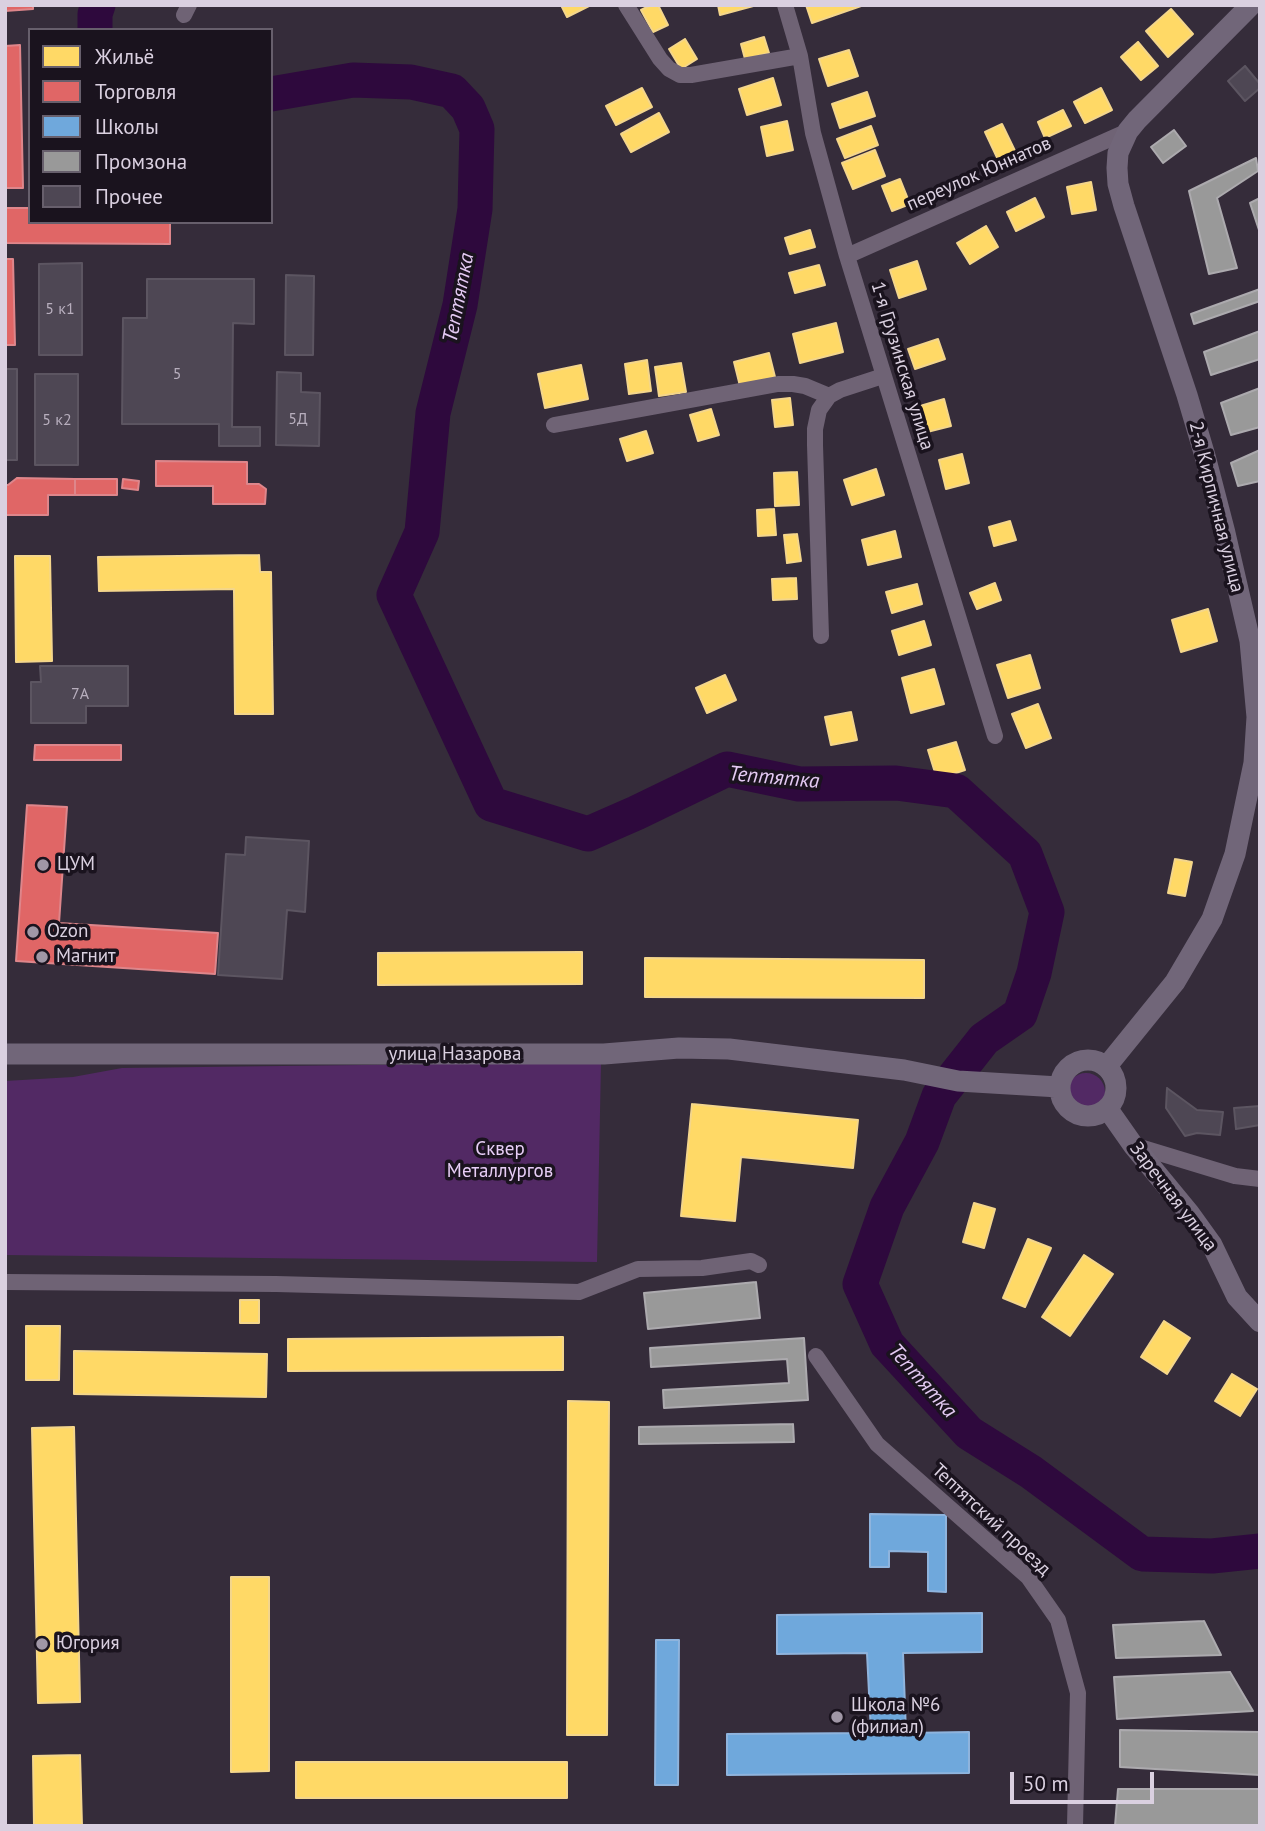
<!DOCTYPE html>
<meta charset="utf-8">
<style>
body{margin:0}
#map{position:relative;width:1265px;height:1831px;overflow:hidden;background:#352c3a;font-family:"PT Sans",sans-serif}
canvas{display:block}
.frame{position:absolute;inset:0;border:7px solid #dad0e0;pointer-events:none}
.legend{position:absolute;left:28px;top:28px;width:245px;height:196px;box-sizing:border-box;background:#1a131e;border:2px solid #675f6c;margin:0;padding:9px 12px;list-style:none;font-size:21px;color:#dad0e0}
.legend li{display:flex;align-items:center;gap:14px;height:35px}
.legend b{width:35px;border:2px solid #675f6c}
.scale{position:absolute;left:1010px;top:1772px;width:144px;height:32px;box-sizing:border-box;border:4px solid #dad0e0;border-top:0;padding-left:9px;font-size:21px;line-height:24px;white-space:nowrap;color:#dad0e0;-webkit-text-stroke:5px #1a131e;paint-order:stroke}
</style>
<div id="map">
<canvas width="1265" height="1831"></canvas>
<div class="frame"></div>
<ul class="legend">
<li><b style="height:19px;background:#ffd966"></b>Жильё</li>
<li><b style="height:19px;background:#e06666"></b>Торговля</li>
<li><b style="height:19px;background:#6fa8dc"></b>Школы</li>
<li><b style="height:19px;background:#999"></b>Промзона</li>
<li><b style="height:19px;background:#4e4754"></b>Прочее</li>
</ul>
<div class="scale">50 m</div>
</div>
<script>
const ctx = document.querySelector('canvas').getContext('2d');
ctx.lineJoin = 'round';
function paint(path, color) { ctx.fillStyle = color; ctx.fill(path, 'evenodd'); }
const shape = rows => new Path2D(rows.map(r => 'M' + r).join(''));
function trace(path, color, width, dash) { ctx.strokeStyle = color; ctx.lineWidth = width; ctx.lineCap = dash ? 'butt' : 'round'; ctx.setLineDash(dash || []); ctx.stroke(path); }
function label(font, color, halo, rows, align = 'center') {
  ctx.font = font + ' "PT Sans",sans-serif'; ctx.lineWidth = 7; ctx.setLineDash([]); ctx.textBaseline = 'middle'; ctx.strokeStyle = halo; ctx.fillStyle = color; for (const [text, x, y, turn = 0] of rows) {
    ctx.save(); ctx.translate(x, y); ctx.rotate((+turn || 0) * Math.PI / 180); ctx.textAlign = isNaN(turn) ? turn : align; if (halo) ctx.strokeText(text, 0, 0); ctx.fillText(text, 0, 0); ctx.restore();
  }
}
paint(shape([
 [601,1062,597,1262,5,1255,5,1081,73,1077,122,1068],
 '1067 1092a19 19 0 1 1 38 0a19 19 0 1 1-38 0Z'
]), '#522964');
const homes = shape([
 [561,5,591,5,567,17,561,5],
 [651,5,658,5,668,25,653,32,641,10,651,5],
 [718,5,757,5,720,15,718,5],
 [806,5,864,5,812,23,806,5],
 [1171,9,1193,34,1168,57,1146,31,1171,9],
 [764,37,769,53,745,59,741,44,764,37],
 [685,39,697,59,681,69,669,49,685,39],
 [1138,42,1158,66,1141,80,1121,57,1138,42],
 [849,50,858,76,828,86,819,59,849,50],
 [773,78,781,105,747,115,739,89,773,78],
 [642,88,652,107,616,125,606,106,642,88],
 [1101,88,1112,110,1085,123,1074,102,1101,88],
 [867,92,875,116,840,128,832,104,867,92],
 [1063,110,1071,126,1045,138,1038,122,1063,110],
 [659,113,669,132,631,152,621,134,659,113],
 [787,121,793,150,767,156,761,127,787,121],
 [1002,124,1018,157,1001,166,985,132,1002,124],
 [871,126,878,145,845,158,837,139,871,126],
 [875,150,885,176,853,189,842,163,875,150],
 [900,179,910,204,892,211,882,186,900,179],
 [1091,182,1096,210,1072,214,1067,187,1091,182],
 [1035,198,1044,217,1016,231,1007,212,1035,198],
 [986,226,998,247,970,264,957,243,986,226],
 [810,230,815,247,790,254,785,238,810,230],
 [917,261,926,289,899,298,890,270,917,261],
 [819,265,825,285,795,293,789,273,819,265],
 [836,323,843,352,800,363,793,334,836,323],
 [938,339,945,359,915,369,908,349,938,339],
 [769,353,775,377,740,386,734,362,769,353],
 [647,360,651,391,629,394,625,364,647,360],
 [681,363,686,392,659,396,655,367,681,363],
 [581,365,588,399,545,408,538,374,581,365],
 [790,398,793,425,775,427,772,400,790,398],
 [944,399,951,426,927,432,920,406,944,399],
 [711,409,719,435,698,441,690,415,711,409],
 [646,431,653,453,627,461,620,439,646,431],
 [962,454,969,483,946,489,939,460,962,454],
 [876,469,884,495,852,505,844,480,876,469],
 [797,472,799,505,775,506,774,473,797,472],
 [774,509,776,535,758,536,757,510,774,509],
 [1010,521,1016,540,994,546,989,527,1010,521],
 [895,531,901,557,868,565,862,540,895,531],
 [797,534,801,561,787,563,784,535,797,534],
 [259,555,260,572,271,572,273,714,235,714,234,589,99,591,98,557,259,555],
 [15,556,50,556,52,661,16,662,15,556],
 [796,578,797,599,773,600,772,579,796,578],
 [995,583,1001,600,977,609,970,593,995,583],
 [917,584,922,604,892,613,886,592,917,584],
 [1208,609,1217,641,1181,652,1172,620,1208,609],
 [924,621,931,645,899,655,892,631,924,621],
 [1030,655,1040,688,1008,698,997,665,1030,655],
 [934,669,944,704,911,713,902,678,934,669],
 [725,675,736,700,707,713,696,688,725,675],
 [1038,704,1051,738,1026,748,1012,714,1038,704],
 [851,712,857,740,831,745,825,717,851,712],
 [956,742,965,770,937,779,928,750,956,742],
 [1175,859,1192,862,1185,896,1168,893,1175,859],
 [582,952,582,984,378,985,378,953,582,952],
 [645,958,924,960,924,998,645,997,645,958],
 [692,1104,858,1120,853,1168,741,1157,735,1221,681,1216,692,1104],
 [974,1203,995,1209,984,1248,963,1242,974,1203],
 [1028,1239,1051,1248,1025,1307,1003,1298,1028,1239],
 [1084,1255,1113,1274,1070,1336,1042,1317,1084,1255],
 [240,1300,259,1300,259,1323,240,1323,240,1300],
 [1164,1321,1190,1338,1167,1374,1141,1357,1164,1321],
 [26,1326,60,1326,59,1380,26,1380,26,1326],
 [563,1337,563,1370,288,1371,288,1339,563,1337],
 [74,1351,267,1354,266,1397,74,1394,74,1351],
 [1232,1374,1257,1389,1240,1416,1215,1401,1232,1374],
 [568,1401,609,1402,607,1735,567,1735,568,1401],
 [74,1427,80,1702,38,1703,32,1428,74,1427],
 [231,1577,269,1577,269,1771,231,1772,231,1577],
 [80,1755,82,1826,34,1826,33,1756,80,1755],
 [296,1762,567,1762,567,1798,296,1798,296,1762]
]);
paint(homes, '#ffd966');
trace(homes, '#f4d68b', 2);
const shops = shape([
 [5,5,33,5,33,9,5,11,5,5],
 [20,45,23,188,5,188,5,46,20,45],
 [5,208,30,208,30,222,170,222,170,244,5,243,5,208],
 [5,259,13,259,15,345,5,345,5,259],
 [156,461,247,462,247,484,259,484,266,489,265,504,213,504,213,486,156,486,156,461],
 [17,478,75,479,75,495,48,495,48,515,5,515,5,485,8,485,17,478],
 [75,479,117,479,117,495,75,495,75,479],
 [123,479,139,481,138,490,122,488,123,479],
 [35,745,121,745,121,760,34,760,35,745],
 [27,805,67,807,59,923,218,933,215,974,16,961,27,805]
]);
paint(shops, '#e06666');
trace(shops, '#de868b', 2);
const schools = shape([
 [870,1514,946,1515,946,1592,928,1591,928,1552,889,1551,889,1567,870,1567,870,1514],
 [982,1613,982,1652,903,1653,906,1733,969,1732,969,1773,727,1775,727,1734,871,1733,867,1653,777,1654,777,1615,982,1613],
 [656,1640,679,1640,678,1785,655,1785,656,1640]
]);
paint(schools, '#6fa8dc');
trace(schools, '#8fb4dd', 2);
const industry = shape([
 [1174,130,1186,146,1163,163,1151,147,1174,130],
 [1256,158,1258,171,1217,198,1237,268,1209,274,1189,191,1256,158],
 [1260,198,1260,233,1250,203,1260,198],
 [1260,289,1260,301,1194,324,1191,314,1260,289],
 [1260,331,1260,359,1211,375,1204,352,1260,331],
 [1260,388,1260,427,1231,435,1221,403,1260,388],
 [1260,450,1260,481,1238,486,1231,463,1260,450],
 [756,1282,760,1318,648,1329,644,1293,756,1282],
 [804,1338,808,1400,664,1408,663,1390,789,1383,787,1359,651,1367,650,1348,804,1338],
 [793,1424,794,1442,639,1444,639,1427,793,1424],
 [1204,1621,1221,1655,1116,1658,1113,1625,1204,1621],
 [1230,1672,1253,1711,1117,1719,1114,1677,1230,1672],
 [1120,1730,1260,1732,1260,1775,1120,1767,1120,1730],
 [1118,1789,1260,1789,1260,1826,1115,1826,1118,1789]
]);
paint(industry, '#999');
trace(industry, '#acaaae', 2);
trace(shape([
 [95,30,95,14,98,5],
 [271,94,353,80,411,82,452,91,468,108,477,129,475,209,460,305,433,413,422,532,394,595,491,804,588,834,636,813,727,769,799,784,896,783,956,791,1025,854,1047,912,1034,973,1020,1014,984,1039,939,1096,922,1142,887,1207,860,1284,887,1344,969,1433,1031,1472,1142,1554,1212,1556,1260,1551]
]), '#2e093d', 35);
const building = shape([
 [1245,66,1260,84,1260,88,1245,101,1228,81,1245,66],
 [82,263,82,355,39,355,39,264,82,263],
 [286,275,314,276,313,355,285,355,286,275],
 [147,279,254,279,254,324,233,323,232,427,260,427,260,446,219,446,219,424,122,424,123,318,147,318,147,279],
 [5,369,17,369,17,460,5,460,5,369],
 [277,372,301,373,301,392,320,393,319,446,276,445,277,372],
 [35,374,78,374,78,465,35,465,35,374],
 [40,666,128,666,128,706,86,706,86,723,31,723,31,682,41,682,40,666],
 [246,837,309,841,305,912,287,910,282,979,218,975,226,854,245,855,246,837],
 [1167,1088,1197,1110,1223,1112,1220,1135,1197,1133,1185,1136,1166,1108,1167,1088],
 [1260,1106,1260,1125,1236,1129,1234,1108,1260,1106]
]);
paint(building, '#4e4754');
trace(building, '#5c5561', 2);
trace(shape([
 [626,5,660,59,669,69,680,75,691,75,800,56],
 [785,5,800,56,813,133,847,256,995,736],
 [184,15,189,5],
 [847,256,1128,131],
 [554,425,778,384,793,384,805,386,829,396],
 [821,636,815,445,815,429,819,410,829,396,840,390,883,376],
 [1133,1145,1235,1176,1260,1179],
 [5,1282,276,1284,579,1292,638,1269,702,1268,751,1261,759,1265],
 [816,1356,877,1444,1028,1577,1058,1620,1078,1693,1075,1826]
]), '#6f6375', 16);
trace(shape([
 [5,1054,604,1054,679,1048,729,1049,904,1070,958,1081,1059,1087],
 '1060 1088a28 28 0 1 1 56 0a28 28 0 1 1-56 0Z',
 [1107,1066,1175,982,1212,919,1235,854,1254,763,1257,717,1250,641,1225,533,1205,456,1187,395,1124,206,1118,184,1117,168,1118,153,1128,131,1137,120,1251,5],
 [1107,1108,1133,1145,1189,1213,1212,1245,1237,1297,1260,1322]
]), '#716679', 21);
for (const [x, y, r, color] of [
 [43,865,7,"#a097a6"],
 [33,932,7,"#a097a6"],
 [42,957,7,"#a097a6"],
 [42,1644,7,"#a097a6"],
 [837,1717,7,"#a097a6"]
]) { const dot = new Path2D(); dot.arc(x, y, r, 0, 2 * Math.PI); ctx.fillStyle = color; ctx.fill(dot); trace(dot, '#1a131e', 2.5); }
label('16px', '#b7aebd', null, [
 ["5 к1",60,309],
 ["5",177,374],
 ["5Д",298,419],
 ["5 к2",57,420],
 ["7А",80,694]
]);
label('19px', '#dad0e0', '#1a131e', [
 ["переулок Юннатов",979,174,-24],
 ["1-я Грузинская улица",902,366,73],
 ["2-я Кирпичная улица",1216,507,76],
 ["улица Назарова",455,1055],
 ["Заречная улица",1173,1197,53],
 ["Тептятский проезд",991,1520,43]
]);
label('19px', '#dad0e0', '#1a131e', [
 ["ЦУМ",57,865],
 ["Ozon",47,932],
 ["Магнит",56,957],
 ["Югория",56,1644],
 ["Школа №6",851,1706],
 ["(филиал)",851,1728]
], 'left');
label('19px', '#e8cef7', '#1a131e', [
 ["Сквер",500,1150],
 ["Металлургов",500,1172]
]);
label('italic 21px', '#e4caf3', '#1a131e', [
 ["Тептятка",459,298,-79],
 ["Тептятка",774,778,5],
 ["Тептятка",922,1381,48]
]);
</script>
